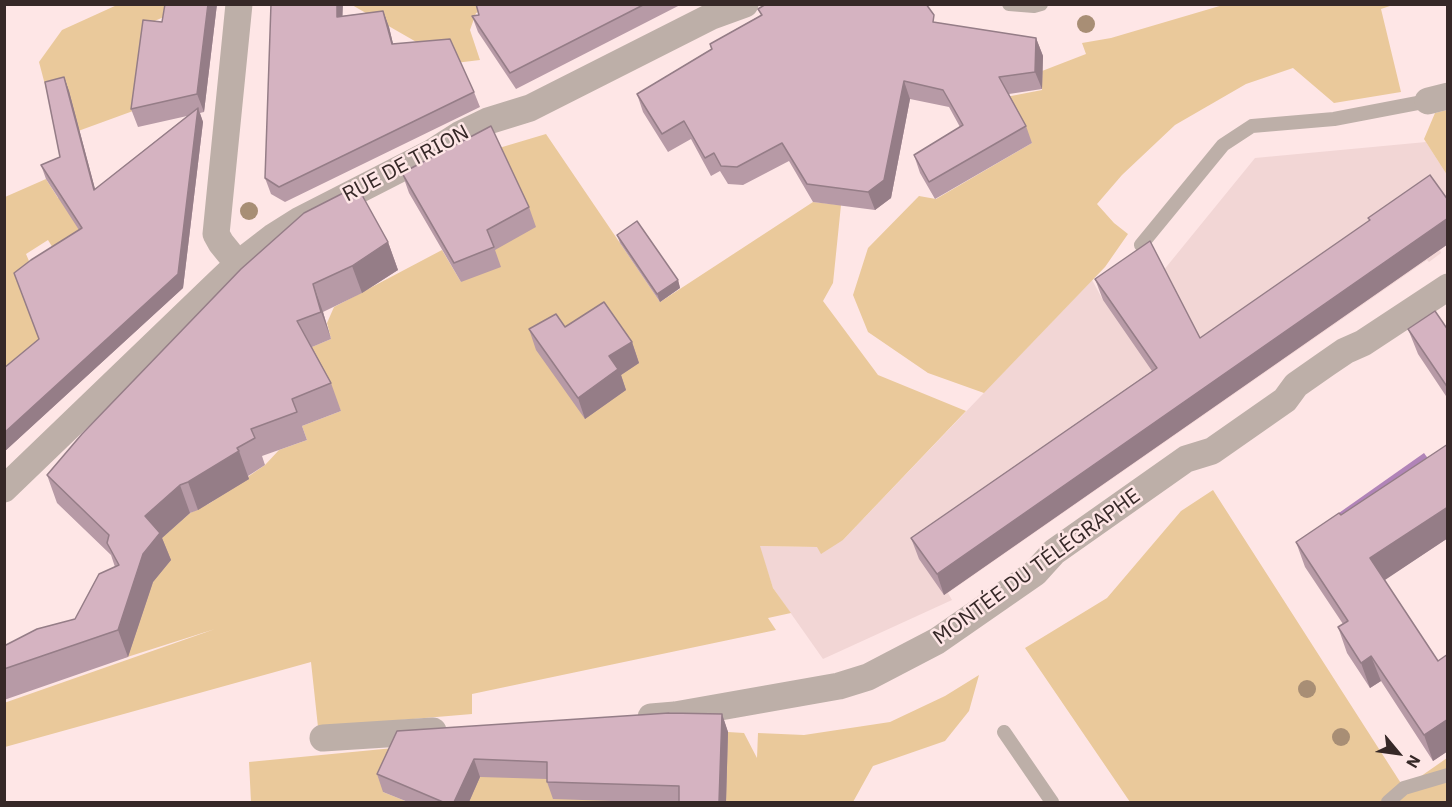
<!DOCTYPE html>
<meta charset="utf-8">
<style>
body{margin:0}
#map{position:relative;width:1452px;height:807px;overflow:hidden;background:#fee6e6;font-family:"IBM Plex Sans",sans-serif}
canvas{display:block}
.frame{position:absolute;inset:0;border:6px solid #362827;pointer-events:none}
.north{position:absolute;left:1368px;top:723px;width:60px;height:60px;-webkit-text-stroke:4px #fee6e6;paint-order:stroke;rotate:119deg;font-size:16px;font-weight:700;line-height:24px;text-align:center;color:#362827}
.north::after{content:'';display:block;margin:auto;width:21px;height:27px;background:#362827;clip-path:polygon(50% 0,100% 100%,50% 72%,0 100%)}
</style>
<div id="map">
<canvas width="1452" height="807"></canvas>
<div class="frame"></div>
<div class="north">N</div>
</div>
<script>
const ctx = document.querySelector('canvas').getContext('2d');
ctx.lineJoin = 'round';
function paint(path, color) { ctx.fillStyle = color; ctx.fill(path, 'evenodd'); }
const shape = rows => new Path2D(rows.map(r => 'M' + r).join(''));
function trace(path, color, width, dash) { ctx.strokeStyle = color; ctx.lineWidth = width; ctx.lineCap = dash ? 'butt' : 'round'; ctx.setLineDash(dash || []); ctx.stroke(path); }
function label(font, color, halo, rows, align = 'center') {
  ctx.font = font + ' "IBM Plex Sans",sans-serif'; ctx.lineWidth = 5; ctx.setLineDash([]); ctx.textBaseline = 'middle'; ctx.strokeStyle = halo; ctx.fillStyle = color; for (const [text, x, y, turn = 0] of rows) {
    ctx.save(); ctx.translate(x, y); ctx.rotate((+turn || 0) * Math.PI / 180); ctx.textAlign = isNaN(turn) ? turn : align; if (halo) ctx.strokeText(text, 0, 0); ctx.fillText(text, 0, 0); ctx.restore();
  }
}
paint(shape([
 [1426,142,1447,175,1447,245,1440,250,1441,253,1429,262,1427,260,948,593,952,600,823,659,773,588,759,546,817,547,843,540,1092,280,1103,300,1163,271,1255,158]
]), '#f2d6d5');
paint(shape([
 [117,5,166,5,173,13,143,26,133,111,59,138,39,62,62,30],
 [352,5,495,5,476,13,470,30,480,60,447,64,439,55],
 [1223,5,1393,5,1381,9,1401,92,1334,103,1293,68,1246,84,1175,125,1122,175,1097,204,1114,223,1128,234,1105,267,984,393,928,373,868,332,853,295,868,248,919,196,936,199,1032,143,1006,97,1042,90,1042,71,1086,54,1082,43,1111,38],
 [1447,110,1447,175,1424,139,1435,113],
 [546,134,660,302,813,202,841,205,833,283,823,301,878,375,966,411,843,540,821,554,817,547,760,546,773,588,791,613,768,618,776,630,472,694,472,714,318,727,311,662,5,747,4,703,215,629,121,659,119,630,155,544,190,513,210,503,265,465,279,450,307,440,302,426,341,411,307,349,331,339,327,323,334,307,442,250,461,282,494,250,499,148],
 [46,179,58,198,84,189,110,263,81,294,48,240,26,254,41,289,48,358,5,395,5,197],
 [1213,490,1404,788,1447,758,1447,802,1130,802,1025,648,1107,598,1181,511],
 [979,675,969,711,945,741,873,766,853,802,468,802,477,777,728,732,744,733,757,758,758,733,804,735,890,722,945,696],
 [404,747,383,792,408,802,251,802,249,762]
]), '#eac99b');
paint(shape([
 [1424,453,1435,468,1319,527]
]), '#b184b8');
trace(shape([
 [1009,4,1034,6,1041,4],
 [1141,245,1223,145,1252,126,1334,119,1428,101],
 [1004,732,1052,802],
 [1388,802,1404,788,1448,775]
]), '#bdafa8', 14);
trace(shape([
 [1428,101,1448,96],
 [238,264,221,243,216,234,239,4],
 [4,489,218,283,238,264,273,237,300,220,431,153,459,135,488,121,530,108,712,16,745,4],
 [651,717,675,715,839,686,868,677,937,641,1035,573,1054,552,1186,459,1212,451,1285,400,1296,385,1326,364,1345,351,1363,343,1448,287],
 [323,738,433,731]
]), '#bdafa8', 27);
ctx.fillStyle = '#a88e75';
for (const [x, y] of [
 [1086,24],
 [249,211],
 [1307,689],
 [1341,737]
]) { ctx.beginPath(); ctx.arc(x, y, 9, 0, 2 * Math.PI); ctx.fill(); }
paint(shape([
 [217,4,204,112,200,113,203,122,183,288,4,452,4,368,39,339,79,230,46,179,41,165,60,157,64,77,69,91,95,189,187,116,138,127,131,109,162,22],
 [476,4,682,4,516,89,478,32,472,16,479,15],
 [758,9,937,23,1036,38,1043,56,1042,89,1009,94,1026,126,1032,143,935,199,920,173,914,155,960,127,949,107,910,99,891,198,875,210,813,202,789,161,743,185,728,184,720,171,711,176,691,139,668,152,643,112,637,94,711,49,710,44,761,15],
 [383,11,389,27,393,44,474,92,480,107,285,202,271,194,265,178,342,16],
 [402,173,529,207,536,227,495,250,501,267,461,282,409,193],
 [1448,200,1448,244,944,595,919,559,911,538,1152,371,1103,300,1095,279,1200,338],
 [617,235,678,280,680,288,660,302,620,243],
 [388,242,398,270,362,293,323,312,331,339,312,347,331,383,341,411,302,426,307,440,262,456,265,465,248,476,249,479,198,510,190,513,162,538,171,560,153,582,128,657,4,700,4,646,75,619,115,567,111,555,57,503,47,475,241,269],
 [565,327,632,342,639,363,621,375,626,390,585,419,536,350,529,329],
 [1408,329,1448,330,1448,399,1418,354],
 [1448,444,1448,538,1384,580,1438,661,1448,654,1448,751,1433,761,1381,681,1370,688,1347,653,1338,627,1343,624,1305,567,1296,542,1341,515],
 [722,714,728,732,726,802,641,802,553,799,547,782,547,779,480,777,469,802,408,802,383,792,377,774]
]), '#b79aa6');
paint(shape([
 [208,4,217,4,204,112,197,94],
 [337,4,343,4,342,32,337,17],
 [383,11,389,27,397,60,392,44],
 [1036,38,1043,56,1042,89,1035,72],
 [64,77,69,91,99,204,94,190],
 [904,81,910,99,891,198,875,210,868,192],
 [198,108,203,122,183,288,4,452,4,433],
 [1448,218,1448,244,944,595,937,574],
 [388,242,398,270,362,293,352,266],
 [678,280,680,288,660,302,657,294],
 [313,284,323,312,331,339,321,312],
 [632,342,639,363,621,375,626,390,585,419,578,398,609,356],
 [239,451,249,479,198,510,188,482],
 [180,485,190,513,162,538,171,560,153,582,128,657,118,630,145,516],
 [1448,507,1448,538,1379,584,1370,558],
 [1371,656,1381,681,1370,688,1361,663],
 [722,714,728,732,726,802,719,802],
 [1448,719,1448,751,1433,761,1424,735],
 [474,759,480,777,469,802,454,802]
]), '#957d87');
const building = shape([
 [165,4,208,4,197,94,131,109,143,20,162,22,165,4],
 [271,4,337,4,337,17,383,11,392,44,450,39,474,92,279,187,265,178,271,4],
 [476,4,645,4,510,73,472,16,479,15,476,4],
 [766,4,926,4,934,15,933,22,1036,38,1035,72,999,77,1026,126,929,182,914,155,963,125,943,90,904,81,884,180,868,192,807,184,782,143,737,167,721,166,714,153,705,158,684,121,662,134,637,94,712,49,710,44,762,15,758,9,766,4],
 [64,77,94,190,198,108,178,274,4,433,4,368,39,339,14,273,31,260,82,228,41,165,60,157,45,82,64,77],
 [491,126,529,207,487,230,494,247,454,263,402,173,491,126],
 [1430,175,1448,200,1448,218,937,574,911,538,1157,368,1095,279,1150,241,1200,338,1370,220,1368,218,1430,175],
 [357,186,388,242,352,266,313,284,321,312,297,321,331,383,292,399,297,412,251,429,255,438,237,448,239,451,188,482,180,485,145,516,160,533,143,554,118,630,4,669,4,646,37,629,75,619,99,574,119,565,107,543,109,535,47,475,82,434,241,269,304,213,357,186],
 [637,221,678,280,657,294,617,235,637,221],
 [604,302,632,342,609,356,618,369,578,398,529,329,556,314,565,327,604,302],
 [1435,311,1448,330,1448,388,1408,329,1435,311],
 [1448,444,1448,507,1370,558,1438,661,1448,654,1448,719,1424,735,1371,656,1361,663,1338,627,1348,621,1296,542,1339,513,1341,515,1448,444],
 [669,713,722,714,719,802,679,802,679,786,547,782,547,762,474,759,454,802,443,802,377,774,397,731,669,713]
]);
paint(building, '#d5b3c1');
trace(building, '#957d87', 1.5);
label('21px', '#362827', '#fee6e6', [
 ["RUE DE TRION",406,164,-28],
 ["MONTÉE DU TÉLÉGRAPHE",1037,567,-36]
]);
</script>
